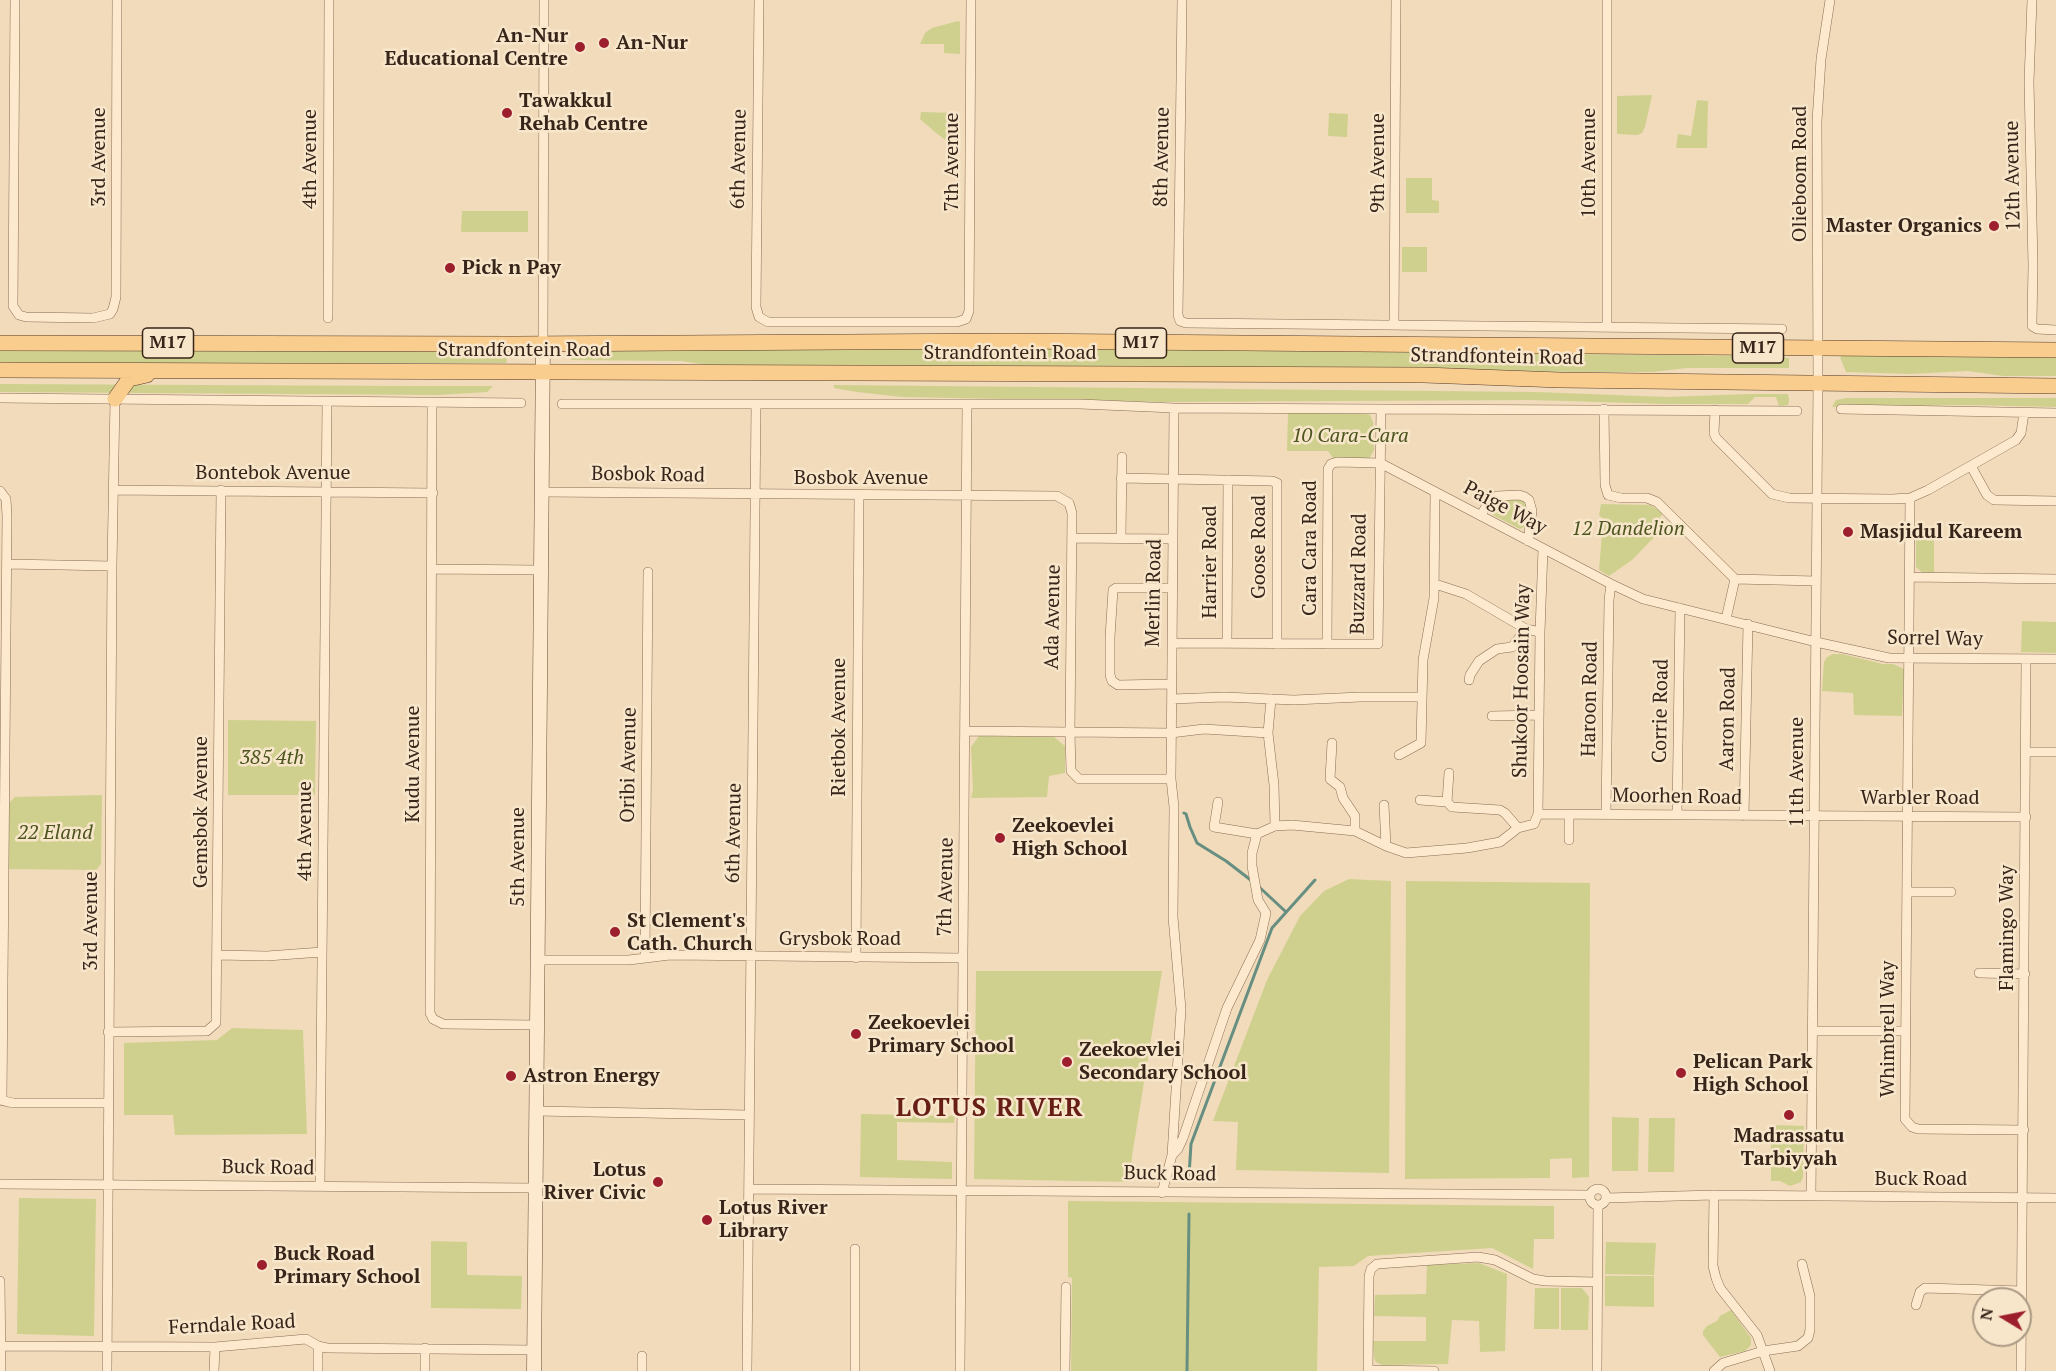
<!DOCTYPE html>
<style>
body{margin:0}
#map{position:relative;width:2056px;height:1371px;overflow:hidden;background:#f1dbbb;font-family:"PT Serif",serif}
canvas{display:block}
.north{position:absolute;left:1972px;top:1287px;width:60px;height:60px;box-sizing:border-box;background:#f8e6cb;border:2px solid #ab9984;border-radius:50%;rotate:280deg;font-size:16px;font-weight:700;line-height:24px;text-align:center;color:#37251a}
.north::after{content:'';display:block;margin:auto;width:21px;height:27px;background:#9d1f2d;clip-path:polygon(50% 0,100% 100%,50% 72%,0 100%)}
</style>
<div id="map">
<canvas width="2056" height="1371"></canvas>
<div class="north">N</div>
</div>
<script>
const ctx = document.querySelector('canvas').getContext('2d');
ctx.lineJoin = 'round';
function paint(path, color) { ctx.fillStyle = color; ctx.fill(path, 'evenodd'); }
const shape = rows => new Path2D(rows.map(r => 'M' + r).join(''));
function trace(path, color, width, dash) { ctx.strokeStyle = color; ctx.lineWidth = width; ctx.lineCap = dash ? 'butt' : 'round'; ctx.setLineDash(dash || []); ctx.stroke(path); }
function label(font, color, halo, rows, align = 'center') {
  ctx.font = font + ' "PT Serif",serif'; ctx.lineWidth = 5; ctx.setLineDash([]); ctx.textBaseline = 'middle'; ctx.strokeStyle = halo; ctx.fillStyle = color; for (const [text, x, y, turn = 0] of rows) {
    ctx.save(); ctx.translate(x, y); ctx.rotate((+turn || 0) * Math.PI / 180); ctx.textAlign = isNaN(turn) ? turn : align; if (halo) ctx.strokeText(text, 0, 0); ctx.fillText(text, 0, 0); ctx.restore();
  }
}
paint(shape([
 [958,21,960,22,960,54,944,53,944,44,920,44,925,33,932,28],
 [1652,95,1645,127,1642,133,1637,135,1617,134,1617,96],
 [1697,100,1708,101,1707,148,1676,148,1678,134,1691,136],
 [921,112,956,113,959,115,960,145,949,143,935,132,920,119],
 [1329,113,1348,114,1347,137,1328,136],
 [1406,178,1432,178,1432,200,1439,201,1439,213,1406,213],
 [462,211,528,211,528,232,461,232],
 [1402,247,1427,247,1427,272,1402,272],
 [999,348,1764,356,1789,358,1789,368,1687,368,1653,372,1609,372,719,367,681,361,571,360,571,353,579,349],
 [0,349,509,351,506,363,0,363],
 [1845,355,2056,357,2056,376,2003,376,1968,371,1910,374,1846,372,1840,357],
 [0,384,409,386,493,386,487,392,437,395,0,392],
 [834,385,1536,392,1667,397,1750,394,1788,394,1789,400,1788,405,1779,406,1776,397,1755,397,1748,404,1666,404,1531,400,1162,402,902,397,857,392,834,388],
 [1847,398,2056,398,2056,407,1968,405,1832,407,1836,400],
 [1288,412,1363,413,1370,415,1373,422,1374,450,1369,459,1333,458,1328,451,1287,451],
 [1502,498,1513,498,1522,500,1527,506,1526,526,1520,529,1493,515,1490,509,1497,501],
 [1601,504,1650,505,1663,513,1657,522,1665,526,1632,560,1609,576,1599,570,1602,534,1605,521,1599,515],
 [1916,540,1934,540,1934,573,1923,573,1916,567],
 [2022,621,2056,622,2056,653,2021,652],
 [1833,654,1842,654,1883,664,1893,664,1904,669,1902,716,1854,715,1853,693,1822,691,1824,662,1827,657],
 [228,720,316,721,315,795,228,795],
 [979,736,1054,737,1065,746,1065,773,1049,776,1047,797,971,798,973,790,971,747],
 [102,795,101,864,96,870,9,869,9,803,15,797],
 [1349,879,1391,881,1389,1173,1236,1170,1238,1122,1213,1121,1267,980,1300,916,1324,891],
 [1406,881,1590,883,1589,1177,1572,1178,1572,1158,1550,1159,1550,1178,1405,1179],
 [976,971,1162,971,1132,1156,1130,1182,974,1179],
 [232,1028,303,1030,307,1134,175,1135,173,1115,124,1115,124,1043,217,1040],
 [861,1114,955,1116,954,1123,897,1122,897,1160,952,1162,952,1179,860,1177],
 [1612,1117,1639,1118,1638,1171,1612,1171],
 [1649,1118,1675,1118,1674,1172,1648,1172],
 [1771,1125,1804,1126,1803,1177,1801,1182,1796,1184,1790,1186,1780,1181,1771,1181],
 [19,1198,96,1199,94,1336,17,1334],
 [1068,1201,1554,1206,1554,1239,1534,1239,1533,1269,1492,1248,1368,1256,1354,1266,1319,1267,1317,1371,1071,1371,1072,1278,1068,1277],
 [431,1241,467,1242,467,1275,522,1276,521,1309,431,1308],
 [1606,1242,1656,1243,1654,1275,1605,1274],
 [1479,1263,1507,1274,1505,1351,1480,1352,1479,1321,1452,1320,1448,1364,1382,1365,1376,1362,1374,1358,1373,1341,1426,1341,1426,1317,1374,1316,1375,1295,1426,1294,1427,1265],
 [1605,1276,1654,1276,1654,1307,1605,1306],
 [1535,1288,1559,1288,1559,1329,1534,1329],
 [1561,1288,1582,1288,1589,1297,1588,1330,1561,1330],
 [1731,1310,1751,1338,1751,1345,1745,1351,1720,1357,1703,1335,1703,1331,1707,1326,1717,1321,1720,1316]
]), '#cfd08e');
trace(shape([
 [1184,813,1186,814,1190,827,1197,843,1226,861,1252,881],
 [1257,885,1285,911],
 [1189,1176,1191,1144,1272,928,1315,880],
 [1187,1371,1189,1214]
]), '#678f81', 3);
const street = shape([
 [15,0,13,306,19,315,26,317,93,318,110,314,113,309,116,297,117,0],
 [759,0,756,307,759,317,768,322,957,322,966,319,969,311,971,0],
 [1182,0,1178,315,1180,321,1186,323,1782,329],
 [2032,0,2029,82,2033,265,2032,323,2032,326,2037,329,2056,330],
 [328,318,329,0],
 [1394,325,1396,0],
 [1607,326,1607,0],
 [543,343,544,0],
 [0,398,521,403],
 [432,403,430,1013,433,1019,443,1024,537,1025],
 [562,404,1080,404,1174,408,1797,411],
 [1604,409,1605,485,1608,495,1621,498,1647,498,1657,502,1735,579,1816,581],
 [1841,409,2056,413],
 [1715,410,1714,433,1716,438,1772,494,1789,498,1892,499,1910,498,1928,490,2016,440,2021,433,2024,413],
 [1971,466,1987,495,1994,500,2056,501],
 [1121,478,1272,481,1277,483,1277,644],
 [113,490,433,493],
 [0,491,6,499,7,516,2,1100],
 [541,492,1057,496,1069,503,1072,513,1070,732,966,731],
 [1910,498,1905,1119,1912,1127,1918,1129,2024,1130],
 [1481,515,1487,505,1497,496,1519,495,1525,497,1529,500,1532,511,1528,541],
 [1072,538,1173,539],
 [1121,538,1122,457],
 [7,564,112,566],
 [433,569,539,570],
 [1910,577,2056,579],
 [1435,584,1466,594,1526,629,1540,632],
 [1726,619,1735,579],
 [1172,643,1378,644,1381,409],
 [1227,644,1228,480],
 [1327,644,1328,469,1331,464,1337,462,1379,463,1384,465,1611,584,1643,599,1816,642,1889,658,2056,659],
 [1469,680,1470,675,1479,661,1497,649,1512,647,1526,629],
 [1171,684,1118,685,1112,681,1110,675,1110,637,1113,590,1116,588,1173,588],
 [1172,699,1224,697,1294,700,1360,697,1422,697],
 [1271,699,1268,733,1274,785,1275,826],
 [1492,716,1539,715],
 [1332,743,1330,779,1340,787,1343,798,1355,816,1355,831],
 [2025,752,2056,752],
 [1399,755,1421,743,1423,660,1434,598,1435,493],
 [1171,779,1079,779,1071,771,1070,732,1171,733,1204,729,1268,733],
 [1420,800,1447,802,1452,807,1500,810,1505,813,1518,828],
 [1218,802,1214,827,1257,834],
 [1447,802,1449,773],
 [1384,805,1386,846],
 [1538,814,2026,817],
 [1569,814,1569,840],
 [1606,814,1609,600,1611,584],
 [1677,815,1680,608],
 [1744,816,1748,624],
 [1907,892,1951,892],
 [218,955,267,956,322,952],
 [645,958,648,572],
 [856,958,859,496],
 [537,960,629,960,670,955,963,958],
 [1979,973,2025,974],
 [1812,1031,1906,1031],
 [108,1032,207,1031,216,1023,221,490],
 [0,1100,13,1103,109,1103],
 [536,1111,749,1115],
 [1172,1155,1178,1149,1183,1138,1227,1008,1260,940,1266,913,1258,900,1252,866,1252,853,1257,834,1275,826,1292,825,1355,831,1386,846,1406,853,1467,848,1500,842,1518,828,1534,824,1538,814,1540,632,1543,549],
 [0,1184,535,1188],
 [320,1187,327,403],
 '1590 1197a8 8 0 1 1 16 0a8 8 0 1 1-16 0Z',
 [749,1189,1590,1195],
 [1162,1193,1172,1155,1181,1009,1173,917,1174,807,1171,779,1174,408],
 [1714,1195,1713,1266,1716,1278,1720,1288,1757,1335,1770,1371],
 [1811,1196,1818,383,1817,121,1821,59,1830,0],
 [1606,1198,1714,1195,2056,1198],
 [0,1281,1,1371],
 [1916,1305,1920,1292,1925,1288,2022,1291],
 [1,1346,215,1347,306,1339,318,1346,327,1348,534,1350],
 [1368,1370,1434,1371],
 [107,1371,112,566,115,399],
 [214,1371,215,1347],
 [318,1371,318,1346],
 [425,1371,425,1348],
 [642,1371,642,1356],
 [747,1371,756,404],
 [855,1371,855,1249],
 [960,1371,967,404],
 [1065,1371,1066,1287],
 [1368,1371,1369,1276,1371,1269,1377,1264,1478,1257,1495,1260,1533,1279,1545,1281,1597,1282],
 [1597,1371,1598,1205],
 [1714,1371,1723,1363,1763,1351,1798,1346,1808,1338,1810,1330,1810,1296,1802,1264],
 [2021,1371,2026,659]
]);
const secondary = shape([
 [534,1371,543,343]
]);
const primary = shape([
 [0,343,514,344,1010,341,2056,350],
 [0,370,1424,375,1560,380,2056,386],
 [115,399,129,379,147,375]
]);
trace(street, '#896b54', 10);
trace(secondary, '#6b4c37', 15);
trace(primary, '#563929', 16);
trace(street, '#fce9ce', 9);
trace(secondary, '#fce9ce', 14);
trace(primary, '#f9cd8e', 15);
for (const [x, y, r, color] of [
 [604,43,6,"#9d1f2d"],
 [580,47,6,"#9d1f2d"],
 [507,113,6,"#9d1f2d"],
 [1994,226,6,"#9d1f2d"],
 [450,268,6,"#9d1f2d"],
 [1848,532,6,"#9d1f2d"],
 [1000,838,6,"#9d1f2d"],
 [615,932,6,"#9d1f2d"],
 [856,1034,6,"#9d1f2d"],
 [1067,1062,6,"#9d1f2d"],
 [1681,1073,6,"#9d1f2d"],
 [511,1076,6,"#9d1f2d"],
 [1789,1115,6,"#9d1f2d"],
 [658,1182,6,"#9d1f2d"],
 [707,1220,6,"#9d1f2d"],
 [262,1265,6,"#9d1f2d"]
]) { const dot = new Path2D(); dot.arc(x, y, r, 0, 2 * Math.PI); ctx.fillStyle = color; ctx.fill(dot); trace(dot, '#f8e6cb', 2); }
for (const [x, y, w] of [
 [168,343,51],
 [1141,343,51],
 [1758,348,51]
]) { const box = new Path2D(); box.roundRect(x - w / 2, y - 15, w, 30, 4.5); ctx.fillStyle = '#f8e6cb'; ctx.fill(box); trace(box, '#37251a', 1.5); }
label('bold 18px', '#37251a', null, [
 ["M17",168,343],
 ["M17",1141,343],
 ["M17",1758,348]
]);
label('bold 20px', '#37251a', '#f8e6cb', [
 ["An-Nur",568,36,"right"],
 ["Educational Centre",568,59,"right"],
 ["An-Nur",616,43],
 ["Tawakkul",519,101],
 ["Rehab Centre",519,124],
 ["Master Organics",1982,226,"right"],
 ["Pick n Pay",462,268],
 ["Masjidul Kareem",1860,532],
 ["Zeekoevlei",1012,826],
 ["High School",1012,849],
 ["St Clement's",627,921],
 ["Cath. Church",627,944],
 ["Zeekoevlei",868,1023],
 ["Primary School",868,1046],
 ["Zeekoevlei",1079,1050],
 ["Secondary School",1079,1073],
 ["Pelican Park",1693,1062],
 ["High School",1693,1085],
 ["Astron Energy",523,1076],
 ["Madrassatu",1789,1136,"center"],
 ["Tarbiyyah",1789,1159,"center"],
 ["Lotus",646,1170,"right"],
 ["River Civic",646,1193,"right"],
 ["Lotus River",719,1208],
 ["Library",719,1231],
 ["Buck Road",274,1254],
 ["Primary School",274,1277]
], 'left');
label('20px', '#37251a', '#f8e6cb', [
 ["3rd Avenue",99,157,-90],
 ["8th Avenue",1162,157,-89],
 ["4th Avenue",310,159,-90],
 ["6th Avenue",739,159,-89],
 ["7th Avenue",952,162,-90],
 ["9th Avenue",1378,163,-90],
 ["10th Avenue",1589,163,-90],
 ["Olieboom Road",1800,174,-90],
 ["12th Avenue",2013,176,-91],
 ["Strandfontein Road",524,350],
 ["Strandfontein Road",1010,353],
 ["Strandfontein Road",1497,357,1],
 ["Bontebok Avenue",273,473],
 ["Bosbok Road",648,475,1],
 ["Bosbok Avenue",861,478],
 ["Paige Way",1505,508,28],
 ["Goose Road",1259,547,-90],
 ["Cara Cara Road",1310,548,-90],
 ["Harrier Road",1210,562,-90],
 ["Buzzard Road",1359,574,-89],
 ["Merlin Road",1154,593,-89],
 ["Ada Avenue",1053,617,-89],
 ["Sorrel Way",1935,639,1],
 ["Shukoor Hoosain Way",1522,681,-89],
 ["Haroon Road",1590,699,-89],
 ["Corrie Road",1661,711,-89],
 ["Aaron Road",1728,719,-89],
 ["Rietbok Avenue",839,727,-90],
 ["Kudu Avenue",413,764,-90],
 ["Oribi Avenue",629,765,-89],
 ["11th Avenue",1797,772,-90],
 ["Moorhen Road",1677,797,1],
 ["Warbler Road",1920,798],
 ["Gemsbok Avenue",201,812,-90],
 ["4th Avenue",305,831,-90],
 ["6th Avenue",734,833,-89],
 ["5th Avenue",518,857,-90],
 ["7th Avenue",946,887,-89],
 ["3rd Avenue",91,921,-90],
 ["Flamingo Way",2007,928,-90],
 ["Grysbok Road",840,939],
 ["Whimbrell Way",1888,1029,-90],
 ["Buck Road",268,1168,1],
 ["Buck Road",1170,1174,1],
 ["Buck Road",1921,1179],
 ["Ferndale Road",232,1325,-3]
]);
label('italic 20px', '#4d551f', '#f8e6cb', [
 ["10 Cara-Cara",1350,436],
 ["12 Dandelion",1628,529],
 ["385 4th",272,758],
 ["22 Eland",55,833]
]);
ctx.letterSpacing = '1.5px';
label('bold 26px', '#671e16', '#f8e6cb', [
 ["LOTUS RIVER",990,1109]
]);
ctx.letterSpacing = '0px';
</script>
